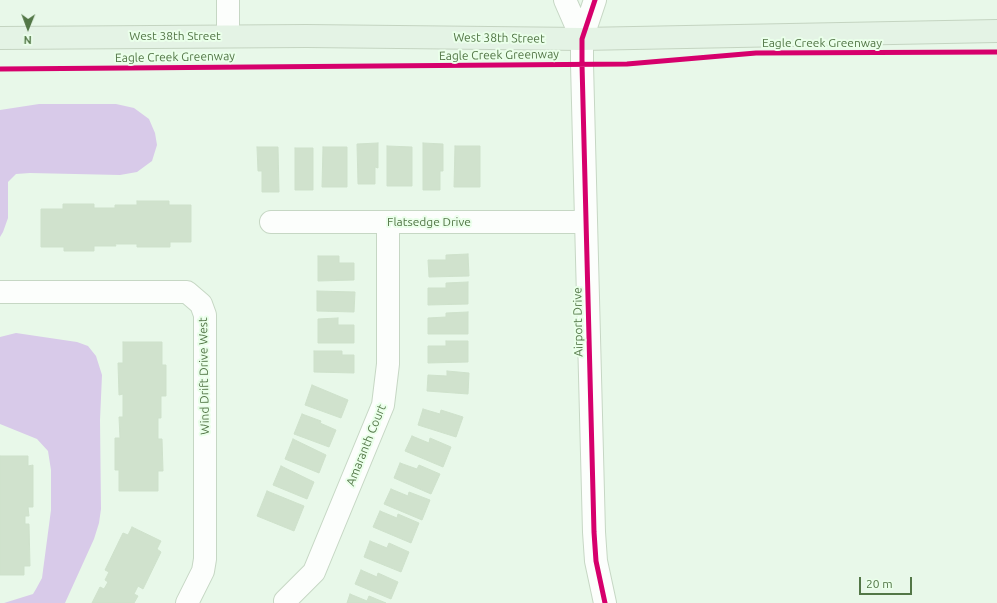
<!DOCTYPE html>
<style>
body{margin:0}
#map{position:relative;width:997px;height:603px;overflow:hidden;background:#e8f8e9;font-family:Ubuntu,sans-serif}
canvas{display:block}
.north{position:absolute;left:8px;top:8px;width:40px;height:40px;-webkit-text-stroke:3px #eaffea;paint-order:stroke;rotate:181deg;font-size:11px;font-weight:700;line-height:16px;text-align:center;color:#537747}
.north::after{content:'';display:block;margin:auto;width:14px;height:18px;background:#537747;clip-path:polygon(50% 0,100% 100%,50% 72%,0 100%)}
.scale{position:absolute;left:859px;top:577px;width:53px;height:18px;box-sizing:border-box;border:2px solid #537747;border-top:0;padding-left:5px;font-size:12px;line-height:14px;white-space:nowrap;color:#537747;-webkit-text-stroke:3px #eaffea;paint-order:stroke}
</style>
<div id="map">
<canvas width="997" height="603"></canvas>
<div class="north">N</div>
<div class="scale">20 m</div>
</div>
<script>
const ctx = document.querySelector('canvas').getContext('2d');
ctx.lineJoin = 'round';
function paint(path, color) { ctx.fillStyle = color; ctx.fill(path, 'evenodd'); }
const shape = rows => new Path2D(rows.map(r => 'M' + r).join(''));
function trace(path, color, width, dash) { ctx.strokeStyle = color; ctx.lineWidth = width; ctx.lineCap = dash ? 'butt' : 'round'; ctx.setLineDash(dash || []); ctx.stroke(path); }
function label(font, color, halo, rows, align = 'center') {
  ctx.font = font + ' Ubuntu,sans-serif'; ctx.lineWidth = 4; ctx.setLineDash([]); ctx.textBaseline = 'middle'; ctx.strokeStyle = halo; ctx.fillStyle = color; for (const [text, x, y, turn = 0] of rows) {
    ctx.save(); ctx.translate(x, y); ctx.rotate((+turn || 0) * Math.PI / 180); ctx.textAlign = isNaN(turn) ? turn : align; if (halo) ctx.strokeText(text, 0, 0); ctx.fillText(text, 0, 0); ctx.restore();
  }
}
paint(shape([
 [39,104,116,104,134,108,149,119,155,133,157,145,152,161,137,172,120,175,30,173,16,174,8,182,8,218,3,232,0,237,0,110],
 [16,333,77,342,88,346,96,356,102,375,100,420,101,509,99,523,94,539,65,603,4,603,33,594,36,589,42,578,51,510,51,470,48,451,37,439,0,424,0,337]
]), '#d8cae9');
const building = shape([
 [378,143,378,168,375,167,375,184,358,184,357,144,378,143],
 [423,143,443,144,443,171,440,171,440,190,423,190,423,143],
 [387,146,412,147,412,186,387,186,387,146],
 [455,146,480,146,480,187,454,187,455,146],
 [257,147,278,147,279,192,262,192,262,171,258,171,257,147],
 [323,147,347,147,347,187,322,187,323,147],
 [295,148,313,148,313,190,295,190,295,148],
 [137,201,169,201,169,205,191,205,191,242,170,242,170,247,137,247,137,244,115,244,116,246,94,246,94,251,64,251,64,247,41,247,41,209,63,209,63,204,94,204,94,208,115,208,115,205,137,205,137,201],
 [468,254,469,276,429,277,428,260,446,260,446,255,468,254],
 [318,256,339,256,339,263,354,263,354,280,318,281,318,256],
 [468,282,468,304,428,305,428,288,446,288,446,283,468,282],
 [317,291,355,292,354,312,317,311,317,291],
 [468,312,468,334,428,334,428,318,446,317,446,313,468,312],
 [338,318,338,325,354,325,354,343,318,343,318,319,338,318],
 [446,341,468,341,468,362,428,363,428,346,446,346,446,341],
 [123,342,162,342,162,365,166,365,166,396,161,396,161,418,158,418,158,439,162,439,163,471,158,471,158,491,119,491,119,470,115,470,115,438,120,438,119,417,123,417,123,394,119,395,118,363,123,363,123,342],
 [314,351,342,351,342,355,354,355,354,373,314,372,314,351],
 [447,371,469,373,468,394,427,391,428,375,447,376,447,371],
 [312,385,348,400,341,418,305,405,312,385],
 [423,409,440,414,441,410,463,417,456,437,418,425,423,409],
 [302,414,321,421,320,423,336,430,329,447,294,434,302,414],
 [412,436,429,443,430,438,451,447,443,467,405,451,412,436],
 [293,439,326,455,319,473,285,459,293,439],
 [0,456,28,456,28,466,33,465,33,507,28,507,29,516,25,516,25,524,29,524,30,566,24,566,24,575,0,575,0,456],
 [400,463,417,469,419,465,440,474,431,494,394,478,400,463],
 [281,466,314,482,307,499,273,485,281,466],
 [391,489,408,496,409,492,430,500,422,520,384,504,391,489],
 [267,491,304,506,294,531,257,516,267,491],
 [380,511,397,518,398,514,419,523,411,543,373,527,380,511],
 [132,527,161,541,157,549,161,552,143,589,138,586,134,594,138,596,134,603,92,603,100,587,104,589,108,582,105,580,109,572,105,570,123,533,128,535,132,527],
 [370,541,387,548,389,543,409,552,401,572,364,557,370,541],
 [361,570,377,577,378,573,398,582,391,599,355,584,361,570],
 [350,594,367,601,369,596,386,603,347,603,350,594]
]);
paint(building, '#d0e2cd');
trace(building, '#cee1cb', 1);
const minor = shape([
 [228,0,228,36],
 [565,0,582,39],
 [595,0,582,39,582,64,594,532,596,561,605,603],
 [271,222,586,222],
 [0,292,187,292,201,304,205,315,205,559,203,571,187,603],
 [285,601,314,572,383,405,388,364,388,222]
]);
const major = shape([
 [0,38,306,36,582,39,997,31]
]);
trace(minor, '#c6d7c4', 24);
trace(major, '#c4d4c1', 24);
trace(minor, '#fcfefc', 22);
trace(major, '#e4f3e5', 22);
trace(shape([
 [595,0,582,39,582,64,594,532,596,561,605,603],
 [0,69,627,64,756,53,997,52]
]), '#d6006c', 5);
label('12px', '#537747', '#eaffea', [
 ["West 38th Street",175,36],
 ["West 38th Street",499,38,1],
 ["Eagle Creek Greenway",822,43],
 ["Eagle Creek Greenway",499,55,-1],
 ["Eagle Creek Greenway",175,57,-1],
 ["Flatsedge Drive",429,222],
 ["Airport Drive",578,322,-91],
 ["Wind Drift Drive West",204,376,-91],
 ["Amaranth Court",366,445,-68]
]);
</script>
